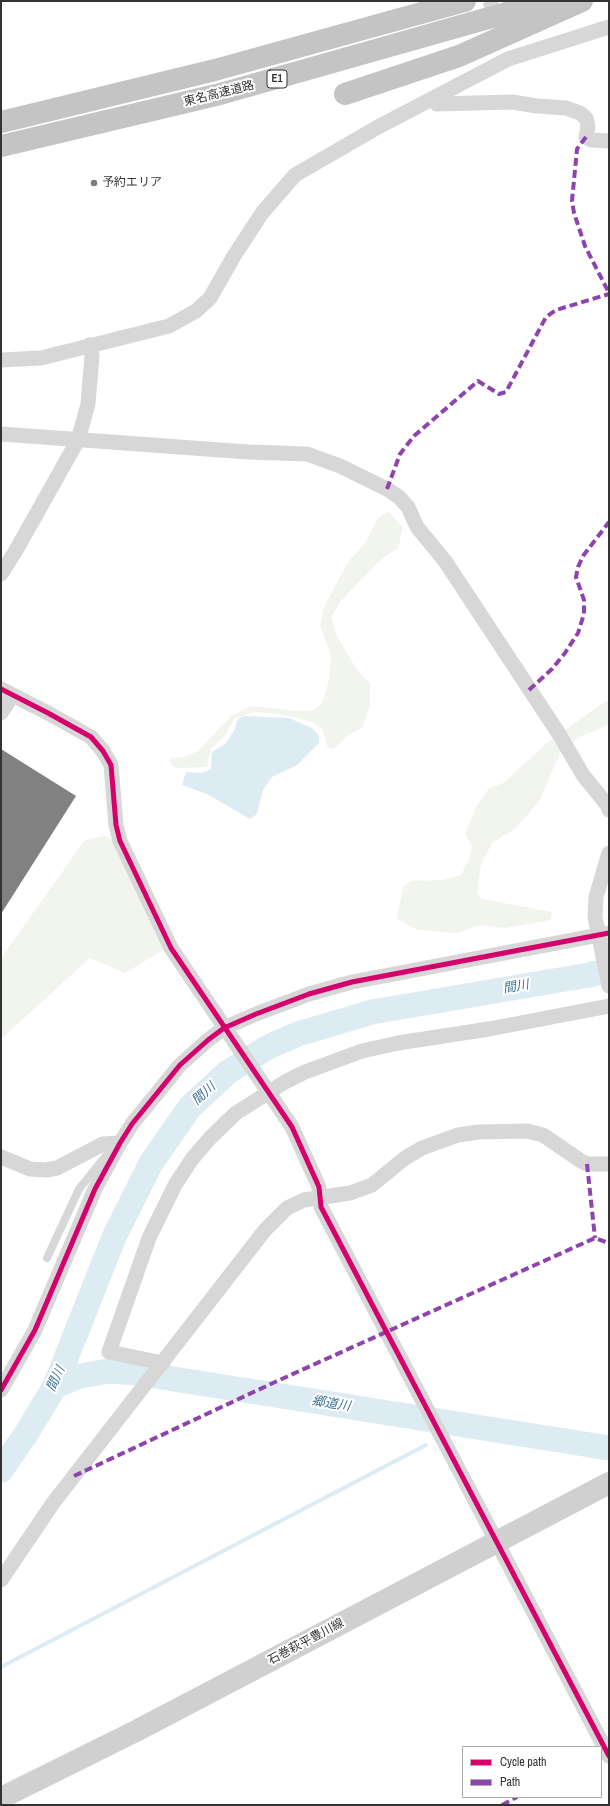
<!DOCTYPE html>
<meta charset="utf-8">
<style>
body{margin:0}
#map{position:relative;width:610px;height:1806px;overflow:hidden;background:#fff;font-family:"Archivo Narrow",sans-serif}
canvas{display:block}
.frame{position:absolute;inset:0;border:2px solid #333;pointer-events:none}
.legend{position:absolute;left:462px;top:1746px;width:140px;height:52px;box-sizing:border-box;background:#fff;border:1px solid #adadad;margin:0;padding:5px 7px;list-style:none;font-size:12px;color:#333}
.legend li{display:flex;align-items:center;gap:8px;height:20px}
.legend b{width:20px;border:1px solid #adadad}
</style>
<div id="map">
<canvas width="610" height="1806"></canvas>
<div class="frame"></div>
<ul class="legend">
<li><b style="height:5px;background:#d6006c"></b>Cycle path</li>
<li><b style="height:5px;background:#8e44ad"></b>Path</li>
</ul>
</div>
<script>
const ctx = document.querySelector('canvas').getContext('2d');
ctx.lineJoin = 'round';
function paint(path, color) { ctx.fillStyle = color; ctx.fill(path, 'evenodd'); }
const shape = rows => new Path2D(rows.map(r => 'M' + r).join(''));
function trace(path, color, width, dash) { ctx.strokeStyle = color; ctx.lineWidth = width; ctx.lineCap = dash ? 'butt' : 'round'; ctx.setLineDash(dash || []); ctx.stroke(path); }
function label(font, color, halo, rows, align = 'center') {
  ctx.font = font + ' "Archivo Narrow","Noto Sans JP",sans-serif'; ctx.lineWidth = 4; ctx.setLineDash([]); ctx.textBaseline = 'middle'; ctx.strokeStyle = halo; ctx.fillStyle = color; for (const [text, x, y, turn = 0] of rows) {
    ctx.save(); ctx.translate(x, y); ctx.rotate((+turn || 0) * Math.PI / 180); ctx.textAlign = isNaN(turn) ? turn : align; if (halo) ctx.strokeText(text, 0, 0); ctx.fillText(text, 0, 0); ctx.restore();
  }
}
paint(shape([
 [389,512,403,528,398,548,378,562,340,602,332,616,335,633,359,673,370,683,370,706,362,728,347,736,334,749,327,747,323,730,312,722,285,715,254,712,234,719,226,734,211,749,207,767,178,768,171,766,170,758,184,757,198,751,232,715,251,706,297,711,312,711,322,704,329,679,331,655,320,626,324,607,348,562,365,543,378,518],
 [609,700,609,724,575,740,561,752,539,801,516,828,492,843,481,865,477,893,482,899,552,912,551,920,506,928,479,925,458,933,417,930,397,919,403,887,412,881,443,880,461,875,469,859,472,846,465,834,476,807,489,788,503,783,548,742,603,703],
 [105,836,117,842,165,949,125,973,90,958,1,1039,1,958,85,840]
]), '#f1f5ed');
paint(shape([
 [244,716,289,718,312,728,319,736,319,743,297,765,272,777,263,790,257,814,250,819,207,794,182,785,186,772,202,773,211,769,212,752,225,744,234,731,238,719]
]), '#ddebf3');
trace(shape([
 [1,1667,426,1445]
]), '#ddebf3', 4);
trace(shape([
 [55,1386,80,1376,109,1371,136,1373,609,1448],
 [1,1470,26,1434,55,1386,114,1237,151,1163,190,1107,228,1072,268,1047,298,1034,372,1012,589,975,609,970]
]), '#ddebf3', 25);
paint(shape([
 [1,749,76,796,1,914]
]), '#818181');
trace(shape([
 [490,1,497,25]
]), '#d6d6d6', 15, [15, 8]);
trace(shape([
 [47,1258,79,1189,108,1153]
]), '#d7d7d7', 8);
trace(shape([
 [433,98,437,104,512,102,537,106,566,108,580,113,586,118,588,126,586,137,591,140,609,141],
 [1,360,41,358,169,326,196,311,210,298,234,256,262,213,295,175,378,127,508,59,609,27],
 [1,434,248,452,307,454,340,466,387,489,399,497,408,507,417,527,445,561,559,734,583,775,608,806,609,810],
 [1,574,15,552,78,440,88,404,92,356,89,345],
 [1,689,48,713,91,737,103,751,111,765,116,825,120,841,171,948,292,1127,319,1187,321,1207,609,1756],
 [1,713,13,695],
 [609,853,596,897,595,917,609,986],
 [1,1157,30,1169,46,1170,57,1168,103,1144,120,1143],
 [163,1363,109,1352,149,1238,175,1185,192,1159,210,1138,236,1113,285,1082,305,1072,362,1051,398,1043,489,1029,609,1006],
 [1,1390,35,1330,95,1189,120,1143,132,1124,180,1065,208,1040,224,1028,256,1014,309,994,352,982,609,933],
 [1,1580,53,1503,265,1230,287,1208,304,1200,350,1193,372,1185,405,1158,422,1148,458,1135,479,1132,527,1131,543,1135,581,1161,587,1164,609,1164]
]), '#d7d7d7', 15);
trace(shape([
 [1,1798,136,1731,609,1483]
]), '#d0d0d0', 22);
trace(shape([
 [345,94,459,56,582,1],
 [1,122,215,70,465,1],
 [1,146,220,94,549,1]
]), '#c4c4c4', 22);
trace(shape([
 [586,137,577,149,572,201,574,213,585,246,609,293],
 [387,489,400,454,414,436,478,381,499,394,506,392,546,317,556,310,609,294],
 [529,690,552,669,565,653,578,633,584,614,584,600,576,577,578,567,583,556,609,522],
 [587,1164,595,1238],
 [74,1476,275,1382,595,1238,609,1243],
 [502,1805,517,1797]
]), '#8e44ad', 4, [8, 4]);
trace(shape([
 [1,689,48,713,91,737,103,751,111,765,116,825,120,841,171,948,292,1127,319,1187,321,1207,609,1756],
 [1,1390,35,1330,95,1189,120,1143,132,1124,180,1065,208,1040,224,1028,256,1014,309,994,352,982,609,933]
]), '#d6006c', 5);
for (const [x, y, r, color] of [
 [94,183,4,"#7a7a7a"]
]) { const dot = new Path2D(); dot.arc(x, y, r, 0, 2 * Math.PI); ctx.fillStyle = color; ctx.fill(dot); trace(dot, '#fff', 1.5); }
for (const [x, y, w] of [
 [277,79,20]
]) { const box = new Path2D(); box.roundRect(x - w / 2, y - 9, w, 18, 3); ctx.fillStyle = '#fff'; ctx.fill(box); trace(box, '#333', 1); }
label('bold 11px', '#333', null, [
 ["E1",277,79]
]);
label('12px', '#333', '#fff', [
 ["東名高速道路",219,94,-14],
 ["石巻萩平豊川線",306,1642,-28]
]);
label('12px', '#333', '#fff', [
 ["予約エリア",102,183]
], 'left');
label('italic 13px', '#3f7597', '#fff', [
 ["間川",516,987,-10],
 ["間川",204,1094,-43],
 ["間川",56,1379,-65],
 ["郷道川",331,1404,9]
]);
</script>
